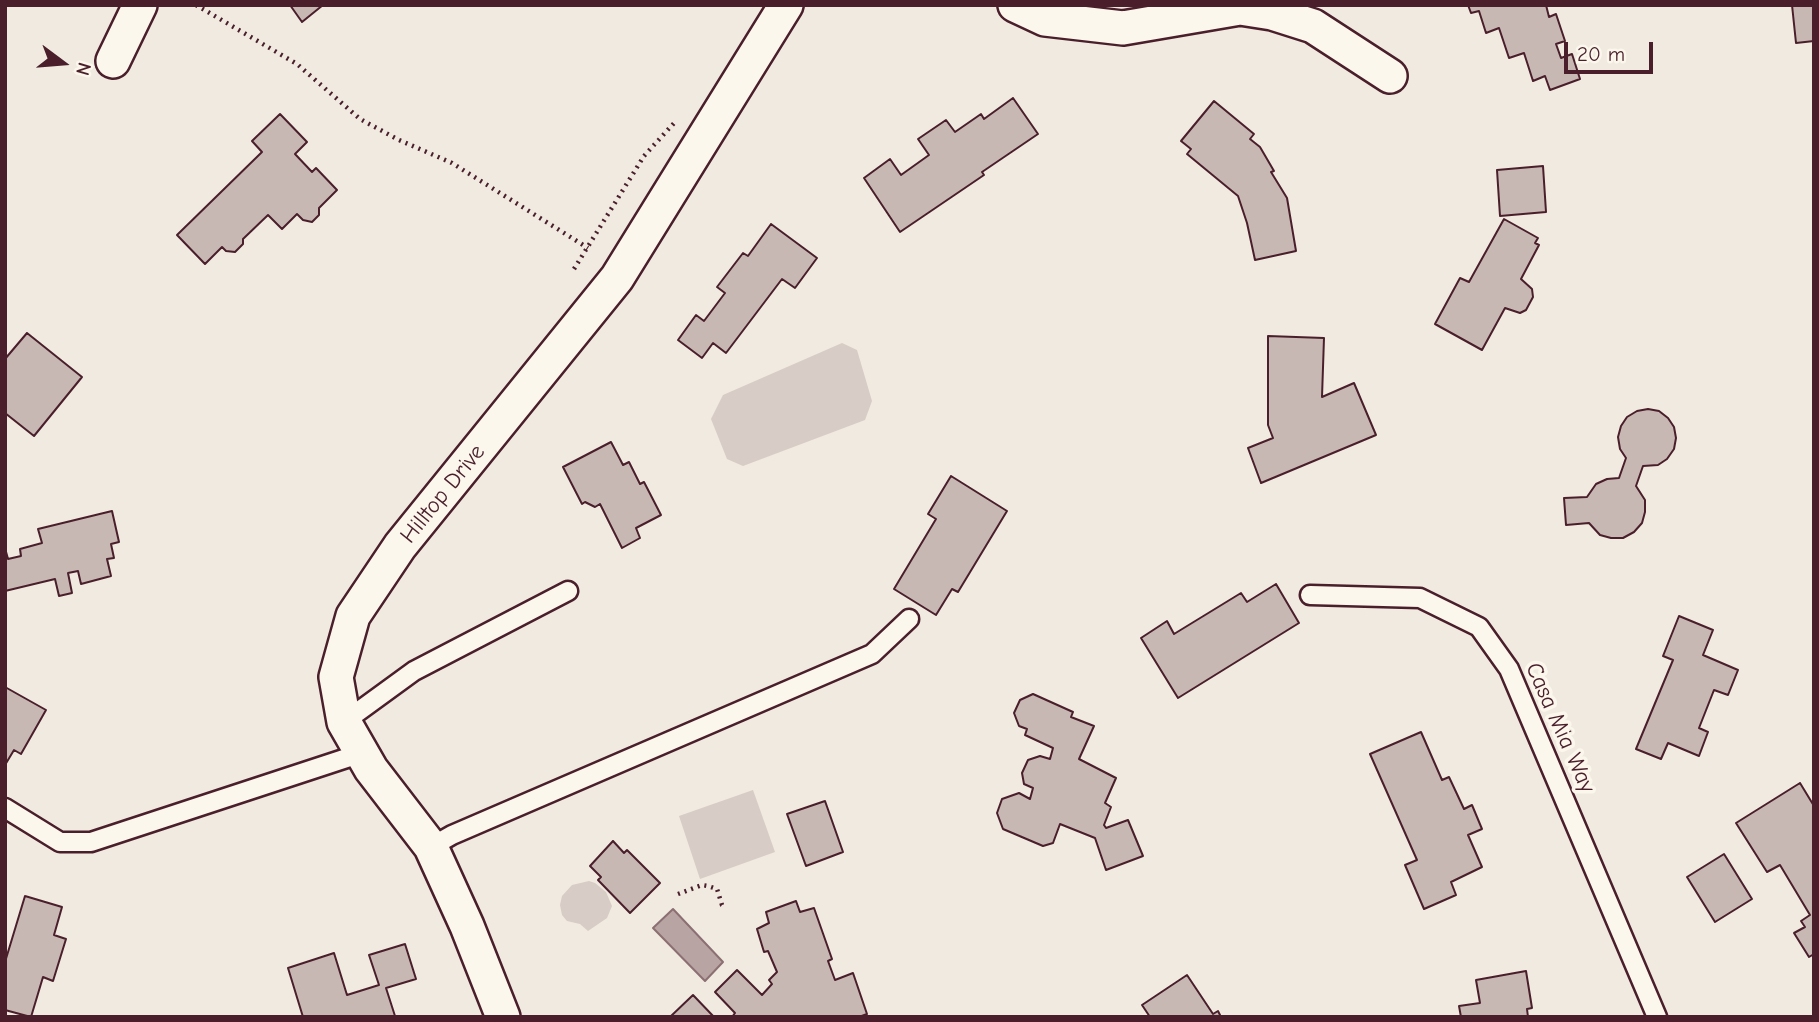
<!DOCTYPE html>
<style>
body{margin:0}
#map{position:relative;width:1819px;height:1022px;overflow:hidden;background:#f0eae0;font-family:"Comic Neue",sans-serif}
canvas{display:block}
.frame{position:absolute;inset:0;border:7px solid #4a1f2b;pointer-events:none}
.north{position:absolute;left:28px;top:28px;width:70px;height:70px;-webkit-text-stroke:5px #fbf7ec;paint-order:stroke;rotate:106deg;font-size:19px;font-weight:700;line-height:28px;text-align:center;color:#4a1f2b}
.north::after{content:'';display:block;margin:auto;width:24px;height:32px;background:#4a1f2b;clip-path:polygon(50% 0,100% 100%,50% 72%,0 100%)}
.scale{position:absolute;left:1564px;top:42px;width:89px;height:32px;box-sizing:border-box;border:4px solid #4a1f2b;border-top:0;padding-left:9px;font-size:21px;line-height:24px;white-space:nowrap;color:#4a1f2b;-webkit-text-stroke:5px #fbf7ec;paint-order:stroke}
</style>
<div id="map">
<canvas width="1819" height="1022"></canvas>
<div class="frame"></div>
<div class="north">N</div>
<div class="scale">20 m</div>
</div>
<script>
const ctx = document.querySelector('canvas').getContext('2d');
ctx.lineJoin = 'round';
function paint(path, color) { ctx.fillStyle = color; ctx.fill(path, 'evenodd'); }
const shape = rows => new Path2D(rows.map(r => 'M' + r).join(''));
function trace(path, color, width, dash) { ctx.strokeStyle = color; ctx.lineWidth = width; ctx.lineCap = dash ? 'butt' : 'round'; ctx.setLineDash(dash || []); ctx.stroke(path); }
function label(font, color, halo, rows, align = 'center') {
  ctx.font = font + ' "Comic Neue",sans-serif'; ctx.lineWidth = 7; ctx.setLineDash([]); ctx.textBaseline = 'middle'; ctx.strokeStyle = halo; ctx.fillStyle = color; for (const [text, x, y, turn = 0] of rows) {
    ctx.save(); ctx.translate(x, y); ctx.rotate((+turn || 0) * Math.PI / 180); ctx.textAlign = isNaN(turn) ? turn : align; if (halo) ctx.strokeText(text, 0, 0); ctx.fillText(text, 0, 0); ctx.restore();
  }
}
paint(shape([
 [842,343,857,350,872,401,865,420,743,466,727,459,711,419,723,395],
 [753,790,775,852,700,879,679,816],
 [589,881,595,883,606,892,612,906,607,918,588,931,580,924,567,921,562,915,560,905,562,896,572,885]
]), '#d8ccc6');
const water = shape([
 [673,909,723,962,705,981,653,928,673,909]
]);
paint(water, '#b8a4a2');
trace(water, '#8c6f72', 2);
const building = shape([
 [290,5,323,5,302,22,290,5],
 [1468,5,1546,5,1549,17,1556,14,1565,41,1556,44,1561,58,1572,54,1580,79,1550,90,1545,76,1533,81,1524,53,1509,58,1499,28,1486,33,1479,11,1471,13,1468,5],
 [1792,5,1814,5,1814,41,1796,43,1792,5],
 [1013,98,1038,134,982,172,984,175,900,232,864,178,890,159,901,175,929,155,918,139,946,120,955,132,981,114,984,119,1013,98],
 [1214,101,1254,134,1250,139,1260,147,1274,171,1271,172,1287,198,1296,251,1255,260,1247,223,1238,196,1187,154,1191,149,1181,141,1214,101],
 [280,114,307,142,295,154,312,172,316,168,337,190,319,208,319,215,312,222,303,220,297,214,282,229,268,215,243,239,243,244,235,252,226,251,222,247,205,264,177,235,262,152,252,141,280,114],
 [1543,166,1546,212,1500,216,1497,170,1543,166],
 [1504,219,1538,238,1535,243,1539,245,1521,279,1532,289,1533,297,1526,310,1520,313,1505,308,1482,350,1435,324,1460,278,1469,282,1504,219],
 [771,224,817,258,795,288,782,279,726,353,713,343,702,358,678,340,696,315,704,321,725,293,717,287,743,253,748,256,771,224],
 [27,333,82,377,34,436,5,413,5,359,27,333],
 [1268,336,1324,338,1322,397,1354,383,1376,435,1261,483,1248,448,1273,438,1268,425,1268,336],
 [1648,409,1659,411,1668,418,1674,427,1676,438,1674,449,1667,459,1658,465,1643,466,1636,486,1645,500,1645,512,1642,523,1634,532,1623,538,1611,538,1600,535,1589,523,1566,525,1564,498,1587,497,1596,484,1607,479,1619,478,1626,458,1620,449,1618,437,1621,426,1627,417,1637,411,1648,409],
 [611,442,623,465,629,462,640,484,644,482,661,515,636,528,640,538,622,548,600,504,595,507,585,502,582,504,563,467,611,442],
 [951,476,1007,511,958,592,952,589,936,615,894,589,936,519,928,514,951,476],
 [112,511,119,542,111,544,114,558,107,559,111,576,81,584,78,571,68,573,72,593,59,596,55,579,5,591,5,548,8,559,21,556,20,549,42,543,38,529,112,511],
 [1276,584,1299,623,1178,698,1141,638,1167,621,1174,634,1241,593,1247,602,1276,584],
 [1679,616,1713,630,1703,655,1738,670,1728,695,1714,690,1699,728,1708,732,1699,756,1668,743,1661,759,1636,749,1673,660,1663,656,1679,616],
 [5,687,46,710,21,754,14,750,5,765,5,687],
 [1033,694,1073,712,1071,717,1094,726,1079,759,1116,778,1105,803,1111,807,1104,825,1106,828,1128,820,1143,856,1106,870,1095,838,1060,824,1053,843,1043,846,1003,829,997,813,1002,799,1019,793,1030,799,1033,788,1024,784,1022,773,1028,760,1040,756,1050,759,1053,748,1025,735,1027,729,1019,726,1014,713,1020,700,1033,694],
 [1421,732,1442,780,1449,777,1464,809,1472,805,1482,829,1468,835,1482,867,1451,882,1456,895,1424,909,1405,865,1417,860,1370,754,1421,732],
 [1800,783,1814,806,1814,954,1809,957,1794,933,1805,927,1801,921,1810,915,1780,865,1767,872,1736,823,1800,783],
 [825,801,843,852,806,866,787,814,825,801],
 [613,841,624,853,627,850,660,883,630,913,598,880,601,877,590,866,613,841],
 [1724,854,1752,899,1715,922,1687,877,1724,854],
 [25,896,62,907,54,935,66,939,53,981,43,977,31,1017,5,1010,5,962,25,896],
 [796,901,800,912,814,908,832,959,828,961,835,980,853,973,867,1014,859,1017,732,1017,735,1013,715,992,737,970,762,995,772,984,769,980,777,972,768,951,764,952,757,929,769,923,766,912,796,901],
 [405,944,416,979,386,988,395,1016,303,1017,288,968,334,953,347,995,379,985,369,955,405,944],
 [1526,971,1532,1008,1527,1009,1528,1017,1461,1017,1459,1006,1480,1003,1476,980,1526,971],
 [1187,975,1213,1014,1218,1011,1221,1017,1150,1017,1142,1005,1187,975],
 [693,995,714,1017,670,1017,693,995]
]);
paint(building, '#c8b8b3');
trace(building, '#4a1f2b', 2);
const service = shape([
 [1310,595,1420,598,1479,627,1509,669,1657,1017],
 [344,722,414,671,568,591],
 [5,808,60,842,91,842,362,753],
 [431,847,452,835,872,654,909,619]
]);
const minor = shape([
 [1015,5,1045,19,1123,28,1240,8,1272,13,1313,26,1390,76],
 [113,61,140,5],
 [503,1017,467,926,431,847,371,769,344,722,336,677,353,616,400,546,617,278,786,5]
]);
trace(service, '#4a1f2b', 23);
trace(minor, '#4a1f2b', 38);
trace(shape([
 [196,5,297,64,360,119,399,140,452,163,588,248],
 [574,269,644,156,675,122],
 [678,894,702,885,708,886,717,889,722,905,726,908]
]), '#4a1f2b', 4.5, [2, 5]);
trace(service, '#fbf7ec', 18);
trace(minor, '#fbf7ec', 33);
label('23px', '#4a1f2b', '#fbf7ec', [
 ["Hilltop Drive",443,494,-51],
 ["Casa Mia Way",1560,728,66]
]);
</script>
